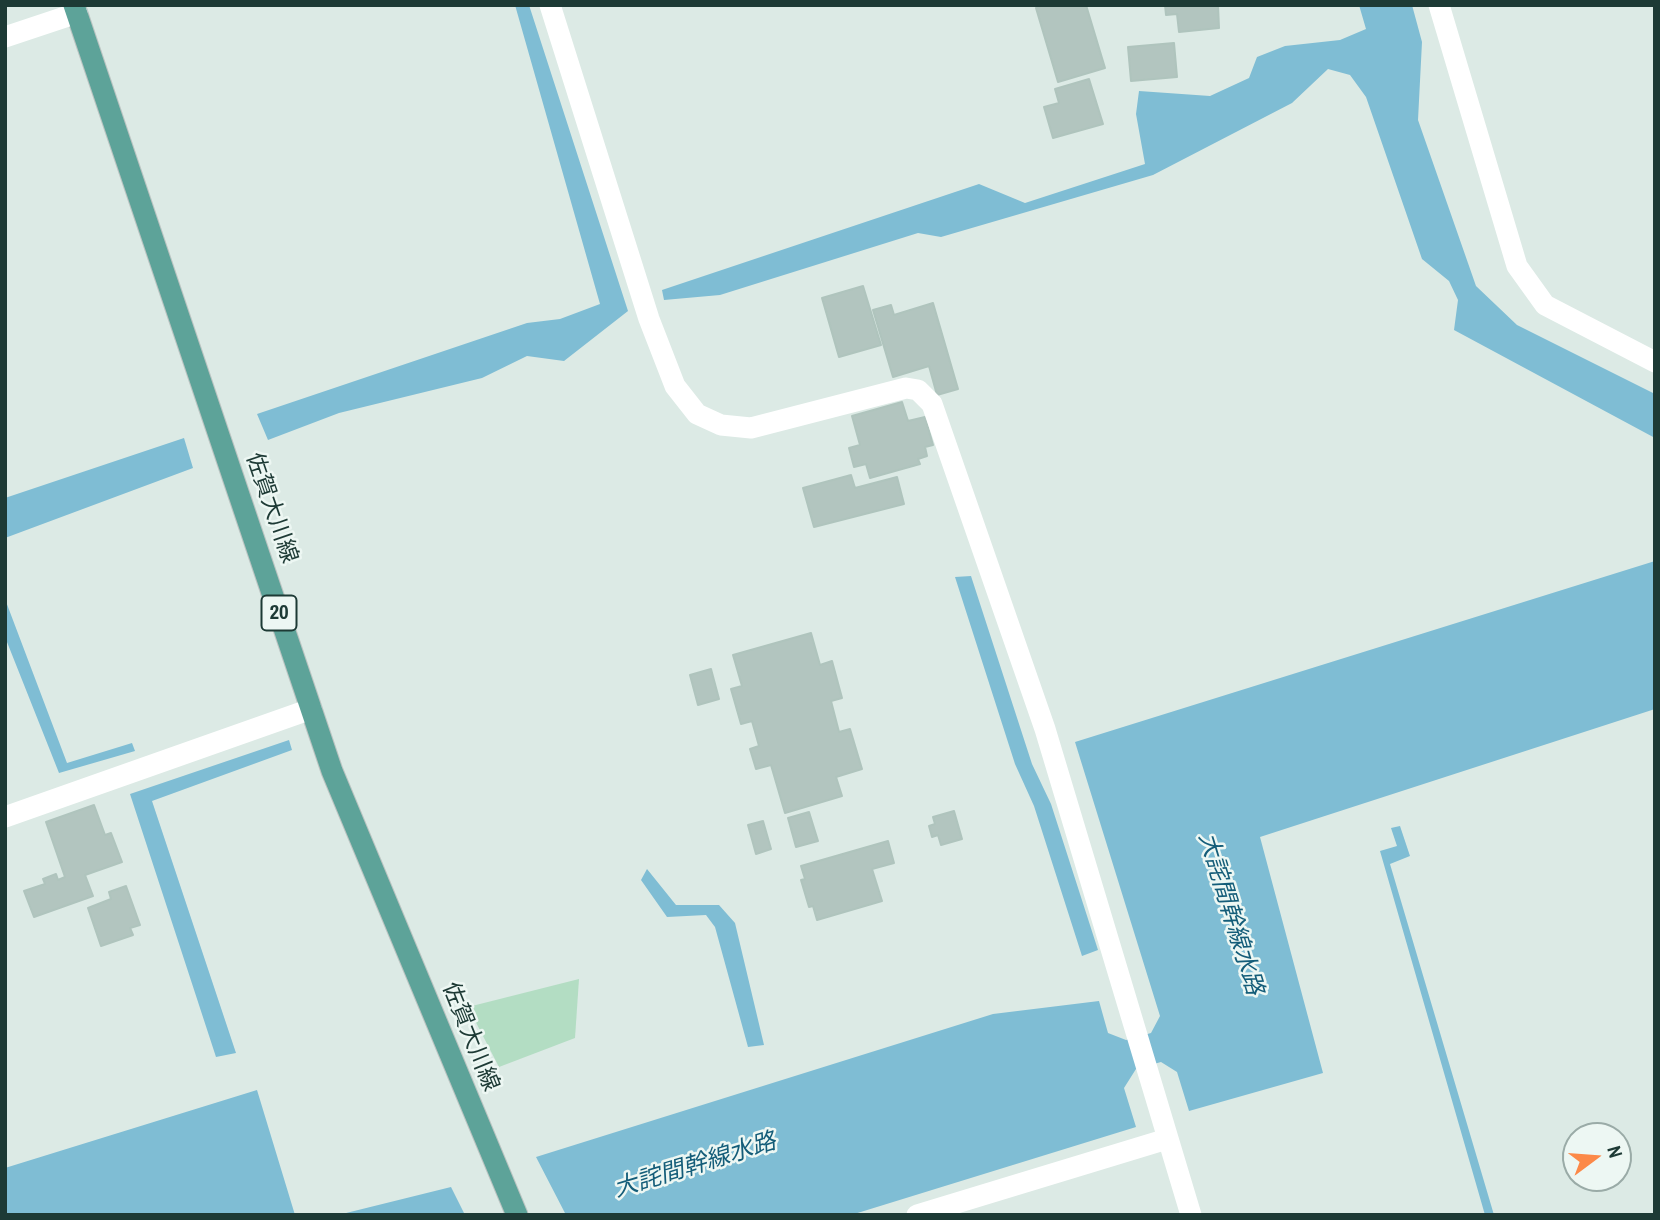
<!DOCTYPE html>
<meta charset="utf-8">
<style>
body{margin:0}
#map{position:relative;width:1660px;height:1220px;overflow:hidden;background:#dceae5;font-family:"Archivo Narrow",sans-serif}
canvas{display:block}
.frame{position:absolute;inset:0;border:7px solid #1d3a35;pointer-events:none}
.north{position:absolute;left:1562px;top:1122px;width:70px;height:70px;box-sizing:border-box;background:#edf7f3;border:2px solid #9aaba7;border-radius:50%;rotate:74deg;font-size:19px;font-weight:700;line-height:28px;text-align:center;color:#1d3a35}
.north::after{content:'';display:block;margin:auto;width:24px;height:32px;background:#fc8948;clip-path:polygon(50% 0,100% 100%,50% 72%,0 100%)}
</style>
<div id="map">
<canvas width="1660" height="1220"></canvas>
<div class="frame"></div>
<div class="north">N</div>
</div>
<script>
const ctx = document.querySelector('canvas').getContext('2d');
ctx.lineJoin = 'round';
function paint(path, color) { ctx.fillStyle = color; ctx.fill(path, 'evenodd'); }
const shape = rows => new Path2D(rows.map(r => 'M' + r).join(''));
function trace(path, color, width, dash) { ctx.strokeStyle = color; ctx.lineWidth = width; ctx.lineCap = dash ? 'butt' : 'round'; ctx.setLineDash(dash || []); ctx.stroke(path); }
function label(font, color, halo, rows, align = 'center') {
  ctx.font = font + ' "Archivo Narrow","Noto Sans JP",sans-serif'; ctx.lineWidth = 5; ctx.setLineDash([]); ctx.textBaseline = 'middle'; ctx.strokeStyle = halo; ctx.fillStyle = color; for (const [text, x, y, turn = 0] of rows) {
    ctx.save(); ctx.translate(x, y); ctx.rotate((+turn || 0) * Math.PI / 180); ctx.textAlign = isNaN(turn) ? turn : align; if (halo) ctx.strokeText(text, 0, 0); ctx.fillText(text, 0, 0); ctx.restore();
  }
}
paint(shape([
 [579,979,575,1038,499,1067,468,1007]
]), '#b3ddc3');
paint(shape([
 [515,5,529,5,628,311,564,361,527,356,482,378,339,413,268,440,257,414,527,323,560,319,600,304],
 [1359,5,1412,5,1422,42,1418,120,1476,286,1517,325,1655,394,1655,438,1454,330,1458,300,1449,281,1422,259,1366,97,1350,75,1328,69,1292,103,1153,175,941,237,918,233,720,295,664,300,662,290,979,184,1025,203,1145,164,1136,114,1139,91,1210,96,1249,78,1257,57,1285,46,1340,40,1366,29],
 [184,438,193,468,5,538,5,498],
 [1655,561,1655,709,1260,837,1323,1073,1189,1111,1177,1072,1161,1062,1136,1069,1124,1088,1136,1127,851,1215,566,1215,536,1157,993,1014,1099,1001,1108,1033,1126,1040,1151,1033,1160,1016,1075,742],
 [971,576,1032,764,1051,804,1098,950,1082,956,1034,806,1015,764,955,577],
 [5,599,67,763,132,743,135,751,59,773,5,637],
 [289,740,292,750,152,801,236,1053,216,1057,130,794],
 [1400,826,1410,856,1390,864,1494,1215,1485,1215,1380,851,1397,846,1391,828],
 [647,869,676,905,719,905,735,923,764,1045,748,1047,715,927,706,915,667,917,641,880],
 [257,1090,295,1215,5,1215,5,1168],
 [451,1187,465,1215,338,1215]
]), '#7fbdd4');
const building = shape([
 [1044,5,1086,5,1105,68,1058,82,1036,8,1044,5],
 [1165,5,1218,5,1219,28,1179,32,1177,14,1166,15,1165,5],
 [1174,43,1177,77,1131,81,1128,47,1174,43],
 [1089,79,1103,124,1053,138,1044,107,1059,103,1055,89,1089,79],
 [863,286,881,345,839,357,822,298,863,286],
 [933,303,958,389,937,395,929,366,893,377,873,310,891,305,894,315,933,303],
 [902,402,908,421,925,417,933,445,925,447,927,456,918,459,920,464,870,478,866,464,854,467,849,448,860,445,852,416,902,402],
 [851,475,855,488,897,477,904,504,814,527,803,488,851,475],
 [811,633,820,665,832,661,842,698,831,701,839,732,850,729,862,769,836,777,842,796,785,813,771,765,756,769,750,749,759,746,752,721,741,724,731,689,742,686,733,655,811,633],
 [711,669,719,699,698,705,690,675,711,669],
 [94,805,105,835,111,833,122,862,85,875,93,896,34,917,24,891,45,884,43,879,56,874,58,880,65,877,46,822,94,805],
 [954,811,962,839,941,845,938,835,932,837,929,826,935,824,933,817,954,811],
 [809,812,818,841,796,847,788,818,809,812],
 [763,821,771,849,756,854,748,825,763,821],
 [888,841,894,863,872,869,882,901,817,920,813,906,809,907,801,880,805,879,801,866,888,841],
 [126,886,140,925,130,928,133,935,101,946,88,908,111,899,109,892,126,886]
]);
paint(building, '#b2c5bf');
trace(building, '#afc4bd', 2);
const primary = shape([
 [74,5,332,771,517,1215]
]);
trace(primary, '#bbc4c2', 23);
trace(shape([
 [550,5,649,319,675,386,697,414,721,425,751,428,906,388,918,390,932,404,1045,729,1191,1215],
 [1439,5,1517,266,1545,305,1655,362],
 [5,37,77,13],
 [5,817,311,709],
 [917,1215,1167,1139]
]), '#fff', 21);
trace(primary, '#5da399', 21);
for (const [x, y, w] of [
 [279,613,35]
]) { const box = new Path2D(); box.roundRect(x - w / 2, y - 17.5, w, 35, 5); ctx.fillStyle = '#edf7f3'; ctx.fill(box); trace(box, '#1d3a35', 2); }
label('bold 21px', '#1d3a35', null, [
 ["20",279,613]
]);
label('23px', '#1d3a35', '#edf7f3', [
 ["佐賀大川線",271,508,71],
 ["佐賀大川線",470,1037,68]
]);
label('italic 24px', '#145d79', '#edf7f3', [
 ["大詫間幹線水路",1230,914,73],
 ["大詫間幹線水路",695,1166,-17]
]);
</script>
